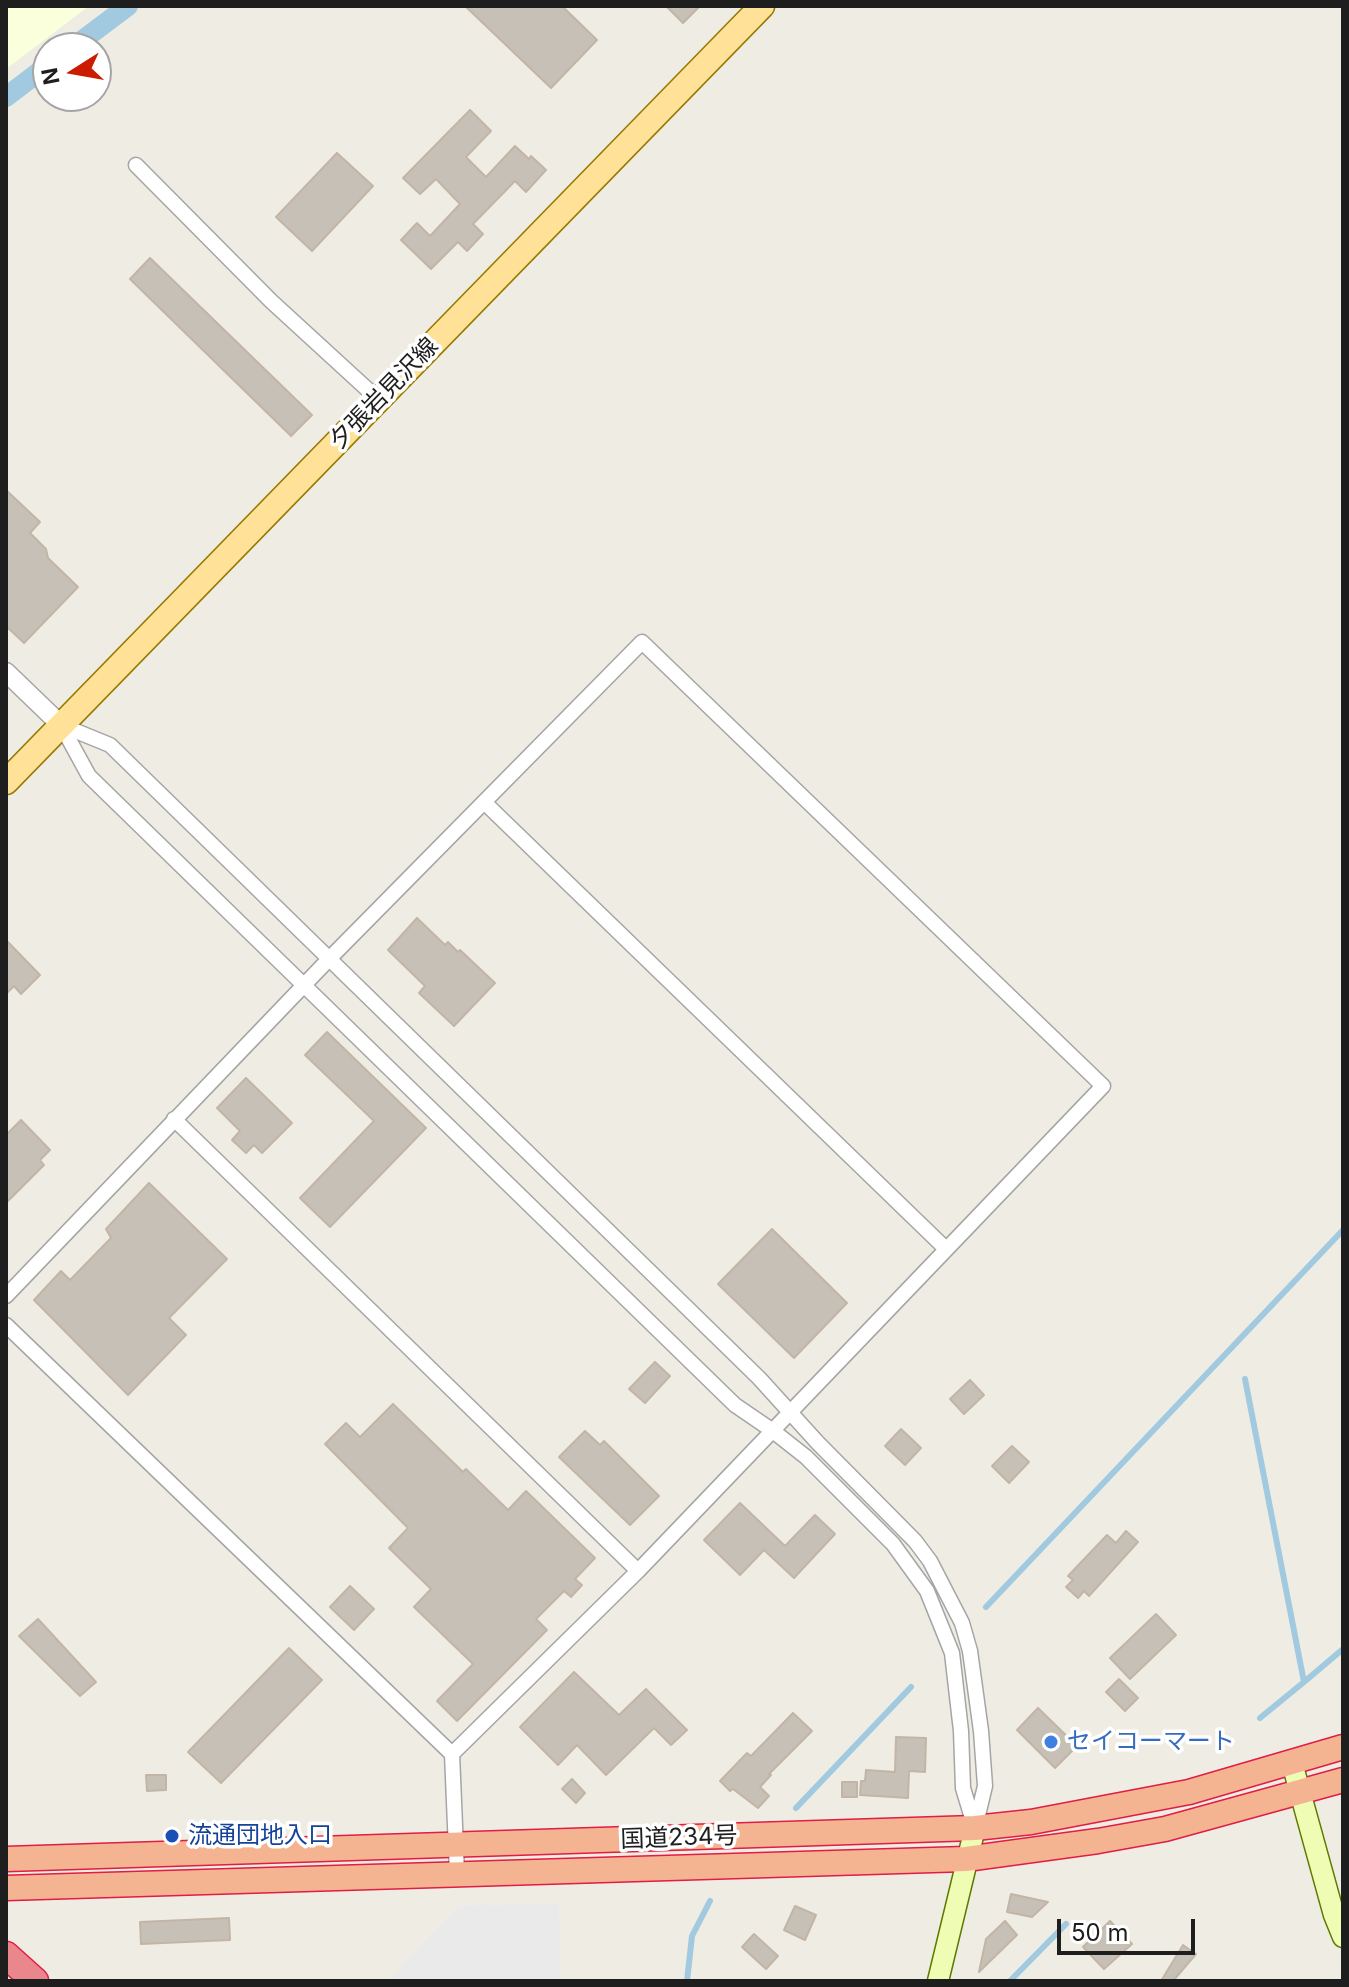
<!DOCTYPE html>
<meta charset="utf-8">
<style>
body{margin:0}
#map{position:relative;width:1349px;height:1987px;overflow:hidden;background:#efede3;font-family:Inter,sans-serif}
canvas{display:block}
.frame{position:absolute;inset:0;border:8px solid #1e1e1e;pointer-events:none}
.north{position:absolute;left:32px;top:32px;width:80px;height:80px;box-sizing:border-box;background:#fff;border:2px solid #a5a5a5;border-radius:50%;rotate:259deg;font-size:22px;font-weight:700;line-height:32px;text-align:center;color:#1e1e1e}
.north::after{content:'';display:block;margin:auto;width:28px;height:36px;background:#cb1b00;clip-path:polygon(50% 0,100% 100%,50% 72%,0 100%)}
.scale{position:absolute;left:1057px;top:1919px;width:138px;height:36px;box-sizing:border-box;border:4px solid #1e1e1e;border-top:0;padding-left:10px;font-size:24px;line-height:28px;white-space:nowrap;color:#1e1e1e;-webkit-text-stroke:6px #fff;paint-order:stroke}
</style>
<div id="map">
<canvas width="1349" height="1987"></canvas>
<div class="frame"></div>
<div class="north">N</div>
<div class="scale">50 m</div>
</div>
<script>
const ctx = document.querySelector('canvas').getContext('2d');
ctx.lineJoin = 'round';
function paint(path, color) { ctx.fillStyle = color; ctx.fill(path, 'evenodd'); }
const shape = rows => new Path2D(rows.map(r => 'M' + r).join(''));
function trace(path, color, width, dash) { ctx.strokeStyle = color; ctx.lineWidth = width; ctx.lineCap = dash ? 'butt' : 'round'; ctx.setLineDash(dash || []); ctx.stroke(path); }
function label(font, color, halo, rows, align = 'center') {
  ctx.font = font + ' Inter,"Noto Sans JP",sans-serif'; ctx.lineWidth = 7; ctx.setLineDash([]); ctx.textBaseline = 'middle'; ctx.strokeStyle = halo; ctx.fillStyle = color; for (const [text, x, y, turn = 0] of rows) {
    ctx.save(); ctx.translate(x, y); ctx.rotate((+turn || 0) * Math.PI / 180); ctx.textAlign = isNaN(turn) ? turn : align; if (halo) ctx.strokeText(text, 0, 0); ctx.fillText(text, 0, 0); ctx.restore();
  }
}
paint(shape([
 [6,6,89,6,6,69]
]), '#faffdc');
paint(shape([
 [559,1904,561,1981,387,1981,459,1905]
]), '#eaeaea');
trace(shape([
 [1245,1379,1304,1682,1343,1649],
 [986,1607,1343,1230],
 [1260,1718,1304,1682],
 [796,1808,911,1687],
 [687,1981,692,1936,710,1901],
 [1010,1981,1066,1924]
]), '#a1c9df', 6);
trace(shape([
 [72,48,128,6],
 [6,97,48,65]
]), '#a1c9df', 20);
const building = shape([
 [465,6,562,6,597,40,551,88,465,6],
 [666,6,700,6,683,23,666,6],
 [470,110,491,131,466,157,486,177,515,146,529,159,531,156,546,170,526,192,515,181,473,224,483,234,467,251,458,242,431,269,401,240,417,223,430,236,460,204,436,179,420,194,403,178,470,110],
 [337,153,373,186,312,251,276,217,337,153],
 [150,258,312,415,291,436,130,279,150,258],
 [6,490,40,522,30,533,46,549,48,558,78,587,24,643,6,626,6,490],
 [417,918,445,945,448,942,458,952,460,950,495,983,454,1026,419,993,425,986,388,950,417,918],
 [6,940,40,975,21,994,14,986,6,994,6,940],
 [327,1032,426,1128,330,1227,300,1198,374,1121,305,1055,327,1032],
 [246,1078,292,1123,262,1153,254,1145,246,1153,232,1140,240,1131,217,1108,246,1078],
 [21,1120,50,1150,40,1160,44,1165,6,1203,6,1135,21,1120],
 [149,1183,227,1259,169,1318,186,1335,128,1395,34,1300,61,1271,70,1280,111,1238,106,1229,149,1183],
 [772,1229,847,1303,794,1358,718,1284,772,1229],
 [655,1362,670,1376,645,1403,629,1389,655,1362],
 [970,1380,984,1395,964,1414,950,1399,970,1380],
 [393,1404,463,1472,466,1469,508,1510,526,1491,595,1558,575,1579,582,1585,571,1597,564,1591,536,1619,547,1630,457,1721,437,1701,473,1664,414,1607,431,1589,389,1548,408,1528,325,1444,346,1423,360,1437,393,1404],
 [901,1429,921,1448,905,1465,885,1446,901,1429],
 [585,1431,600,1445,604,1441,659,1496,630,1525,559,1457,585,1431],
 [1012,1446,1029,1462,1009,1483,992,1466,1012,1446],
 [740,1503,785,1546,815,1515,835,1534,794,1578,764,1550,740,1575,704,1540,740,1503],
 [1126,1531,1138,1542,1089,1596,1084,1591,1078,1598,1066,1587,1073,1580,1068,1576,1107,1535,1116,1543,1126,1531],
 [350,1586,374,1609,354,1630,330,1607,350,1586],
 [1156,1614,1176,1635,1130,1679,1110,1658,1156,1614],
 [38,1619,96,1682,80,1696,19,1636,38,1619],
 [289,1648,322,1680,221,1783,188,1752,289,1648],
 [574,1672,619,1715,646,1689,687,1730,671,1745,654,1728,606,1775,577,1745,558,1765,520,1727,574,1672],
 [1119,1679,1138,1698,1125,1711,1106,1692,1119,1679],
 [1038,1708,1077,1746,1055,1768,1017,1730,1038,1708],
 [793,1713,812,1731,769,1774,771,1775,760,1787,769,1796,758,1808,733,1789,730,1791,720,1781,747,1753,751,1756,793,1713],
 [896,1737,926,1738,925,1772,909,1771,908,1798,860,1795,861,1781,865,1781,866,1770,895,1772,896,1737],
 [146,1775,166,1775,166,1790,147,1791,146,1775],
 [572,1779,585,1793,576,1803,562,1789,572,1779],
 [842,1782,857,1782,857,1797,842,1797,842,1782],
 [1011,1894,1048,1902,1032,1917,1007,1912,1011,1894],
 [795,1906,816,1915,805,1940,784,1930,795,1906],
 [229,1918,230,1940,141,1944,140,1922,229,1918],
 [1005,1921,1017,1935,979,1972,986,1939,1005,1921],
 [1110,1921,1132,1944,1104,1969,1083,1947,1110,1921],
 [754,1934,778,1956,766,1969,742,1947,754,1934],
 [1183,1945,1196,1954,1173,1981,1161,1981,1183,1945]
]);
paint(building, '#c7c0b6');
trace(building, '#c2b5a5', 2);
const minor = shape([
 [136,165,271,301,379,400],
 [61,725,110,745,759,1378,817,1442,915,1541,930,1561,962,1623,970,1651,981,1731,985,1786,975,1828],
 [61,725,89,776,735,1405,773,1431,806,1457,893,1544,927,1591,952,1653,961,1731,963,1788,975,1828],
 [484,802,946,1249],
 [174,1119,638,1571],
 [6,1296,329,959,642,642,1103,1086,638,1571,452,1754],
 [6,1325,452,1754,457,1873]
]);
const tertiary = shape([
 [6,672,61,725]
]);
const secondary = shape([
 [1292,1763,1334,1915,1343,1937],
 [938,1981,975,1828]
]);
const primary = shape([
 [6,782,762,6]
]);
const trunk = shape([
 [6,1859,975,1828,1031,1822,1189,1792,1343,1747],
 [6,1888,966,1859,1098,1841,1165,1829,1343,1780]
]);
const motorway = shape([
 [6,1955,35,1981]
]);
trace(minor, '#a5a5a5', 17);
trace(tertiary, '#a5a5a5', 21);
trace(secondary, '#5c7900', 23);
trace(primary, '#977a00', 27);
trace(trunk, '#e11c45', 27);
trace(motorway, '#e11c45', 29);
trace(minor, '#fff', 14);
trace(tertiary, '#fff', 18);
trace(secondary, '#effcb4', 20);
trace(primary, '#ffe198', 24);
trace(trunk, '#f4b492', 24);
trace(motorway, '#ea878c', 26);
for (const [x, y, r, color] of [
 [1051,1742,8,"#3f7fe0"],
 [172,1836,8,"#1a4fb4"]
]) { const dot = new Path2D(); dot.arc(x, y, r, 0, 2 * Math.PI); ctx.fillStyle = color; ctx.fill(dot); trace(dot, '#fff', 3); }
label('24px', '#1e1e1e', '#fff', [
 ["夕張岩見沢線",384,394,-46],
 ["国道234号",679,1838,-2]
]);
label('24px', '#366cbe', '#fff', [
 ["セイコーマート",1067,1742]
], 'left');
label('24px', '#164399', '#fff', [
 ["流通団地入口",188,1836]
], 'left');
</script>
